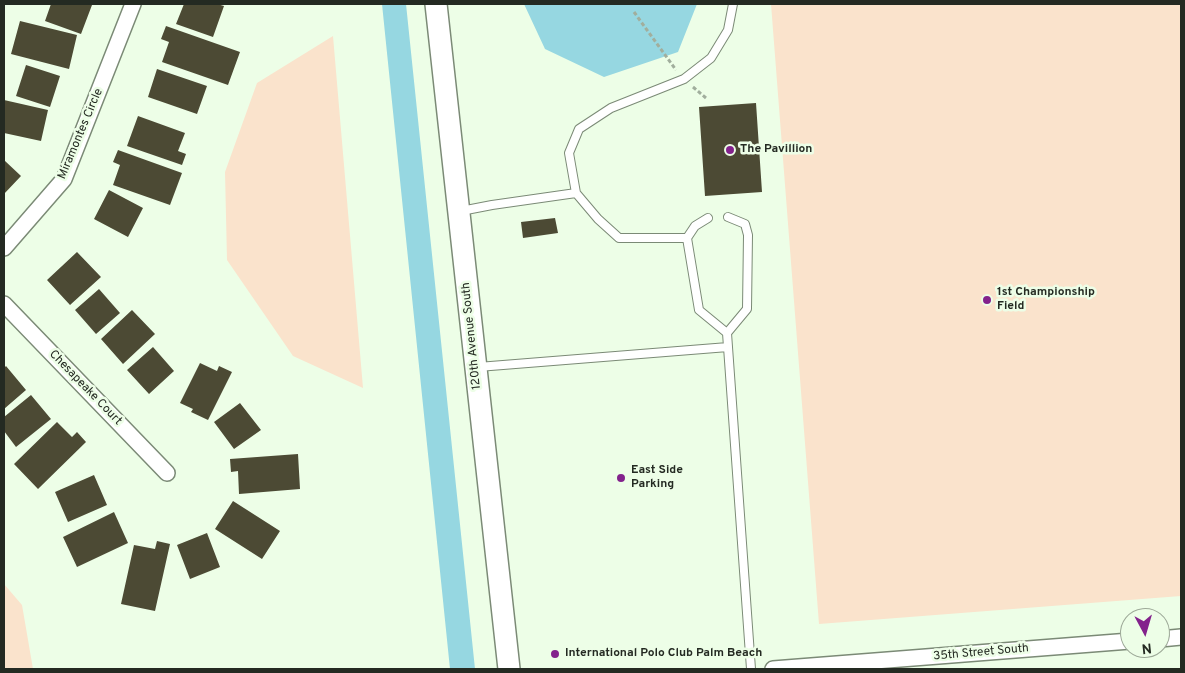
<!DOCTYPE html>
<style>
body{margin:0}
#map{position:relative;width:1185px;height:673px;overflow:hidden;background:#edfee7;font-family:Overpass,sans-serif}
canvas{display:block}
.frame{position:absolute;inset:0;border:5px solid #242a22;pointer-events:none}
.north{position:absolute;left:1120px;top:608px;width:50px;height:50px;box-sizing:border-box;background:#edfee7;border:1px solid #9da998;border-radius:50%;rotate:174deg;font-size:14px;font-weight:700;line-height:20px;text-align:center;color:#242a22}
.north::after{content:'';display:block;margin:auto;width:18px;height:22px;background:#83228c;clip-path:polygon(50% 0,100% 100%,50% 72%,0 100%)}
</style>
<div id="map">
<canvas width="1185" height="673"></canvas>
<div class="frame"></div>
<div class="north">N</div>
</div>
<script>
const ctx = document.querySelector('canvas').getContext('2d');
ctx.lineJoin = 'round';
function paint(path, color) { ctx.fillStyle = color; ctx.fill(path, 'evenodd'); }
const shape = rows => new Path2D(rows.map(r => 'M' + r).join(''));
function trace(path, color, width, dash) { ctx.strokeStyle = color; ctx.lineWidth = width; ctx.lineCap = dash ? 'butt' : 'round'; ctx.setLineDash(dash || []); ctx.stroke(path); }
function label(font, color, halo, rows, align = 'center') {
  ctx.font = font + ' Overpass,sans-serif'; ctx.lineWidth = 5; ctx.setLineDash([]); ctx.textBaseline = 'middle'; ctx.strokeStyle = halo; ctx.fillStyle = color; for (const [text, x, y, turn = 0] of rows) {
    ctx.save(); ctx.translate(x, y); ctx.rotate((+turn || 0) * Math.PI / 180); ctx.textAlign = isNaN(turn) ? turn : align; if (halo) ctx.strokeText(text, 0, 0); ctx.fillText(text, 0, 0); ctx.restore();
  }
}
paint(shape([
 [771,4,1181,4,1181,596,819,624],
 [333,36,363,388,293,356,227,260,225,172,257,83],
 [4,584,22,605,33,669,4,669]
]), '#fae3cc');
paint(shape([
 [382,4,406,4,475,669,450,669],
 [524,4,697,4,678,52,604,77,545,49]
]), '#96d7e1');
paint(shape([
 [51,4,88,4,92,5,81,34,45,21],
 [184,4,217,4,224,6,213,37,176,24],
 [20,21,77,35,69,69,11,54],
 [166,26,240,52,228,85,162,62,169,42,161,39],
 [26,65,60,76,50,107,16,96],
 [157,69,207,86,197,114,148,97],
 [4,100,48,110,41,141,4,133],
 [756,103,762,192,705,196,699,107],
 [138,116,185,133,178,151,186,154,182,165,127,146],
 [118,150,182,173,170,205,113,185,120,165,113,162],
 [4,160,21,176,4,194],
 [109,190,143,208,128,237,94,219],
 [555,218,558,233,523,238,521,222],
 [77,252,101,277,70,305,47,280],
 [99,289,120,313,96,334,75,310],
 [132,310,155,334,123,364,101,339],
 [153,347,174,371,149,394,127,370],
 [200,363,217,371,219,366,232,372,208,420,191,412,193,409,180,403],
 [6,366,26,390,4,409,4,368],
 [31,395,51,419,16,447,4,431,4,417],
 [240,403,261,430,234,449,214,422],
 [57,422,72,437,77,432,86,442,38,489,14,464],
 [298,454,300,489,239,494,238,471,231,472,230,459],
 [94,475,107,505,68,522,55,492],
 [233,501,280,531,262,559,215,529],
 [114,512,128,543,77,567,63,537],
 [207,533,220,567,190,579,177,545],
 [157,541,170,544,155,611,121,604,134,545,155,549]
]), '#4c4a34');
const lane = shape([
 [576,193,598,219,619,238,687,238],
 [461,211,492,205,576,193,569,153,579,129,611,108,684,79,711,58,728,30,733,4],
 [728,217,745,224,748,235,747,309,727,333,751,669],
 [708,218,695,226,687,238,699,310,727,333],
 [478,367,728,347]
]);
const street = shape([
 [4,248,64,179,133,4],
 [4,304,167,473],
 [1160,639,1181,637],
 [773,669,1130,641]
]);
const secondary = shape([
 [436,4,509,669]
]);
trace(lane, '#7b8a76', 10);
trace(street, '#7b8a76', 18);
trace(secondary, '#7b8a76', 24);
trace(shape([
 [634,12,676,70],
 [693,87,706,98]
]), '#a1ae9d', 3, [4, 2.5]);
trace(lane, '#fff', 8);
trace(street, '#fff', 15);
trace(secondary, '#fff', 21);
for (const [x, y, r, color] of [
 [730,150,5,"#83228c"],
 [987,300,5,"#83228c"],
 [621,478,5,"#83228c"],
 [555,654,5,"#83228c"]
]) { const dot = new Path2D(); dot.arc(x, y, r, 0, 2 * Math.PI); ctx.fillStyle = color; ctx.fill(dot); trace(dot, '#edfee7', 2); }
label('12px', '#242a22', '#edfee7', [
 ["Miramontes Circle",81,134,-67],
 ["120th Avenue South",472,336,-96],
 ["Chesapeake Court",85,388,46],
 ["35th Street South",981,653,-5]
]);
label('bold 12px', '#242a22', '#edfee7', [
 ["The Pavillion",740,150],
 ["1st Championship",997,293],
 ["Field",997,307],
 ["East Side",631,471],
 ["Parking",631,485],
 ["International Polo Club Palm Beach",565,654]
], 'left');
</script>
